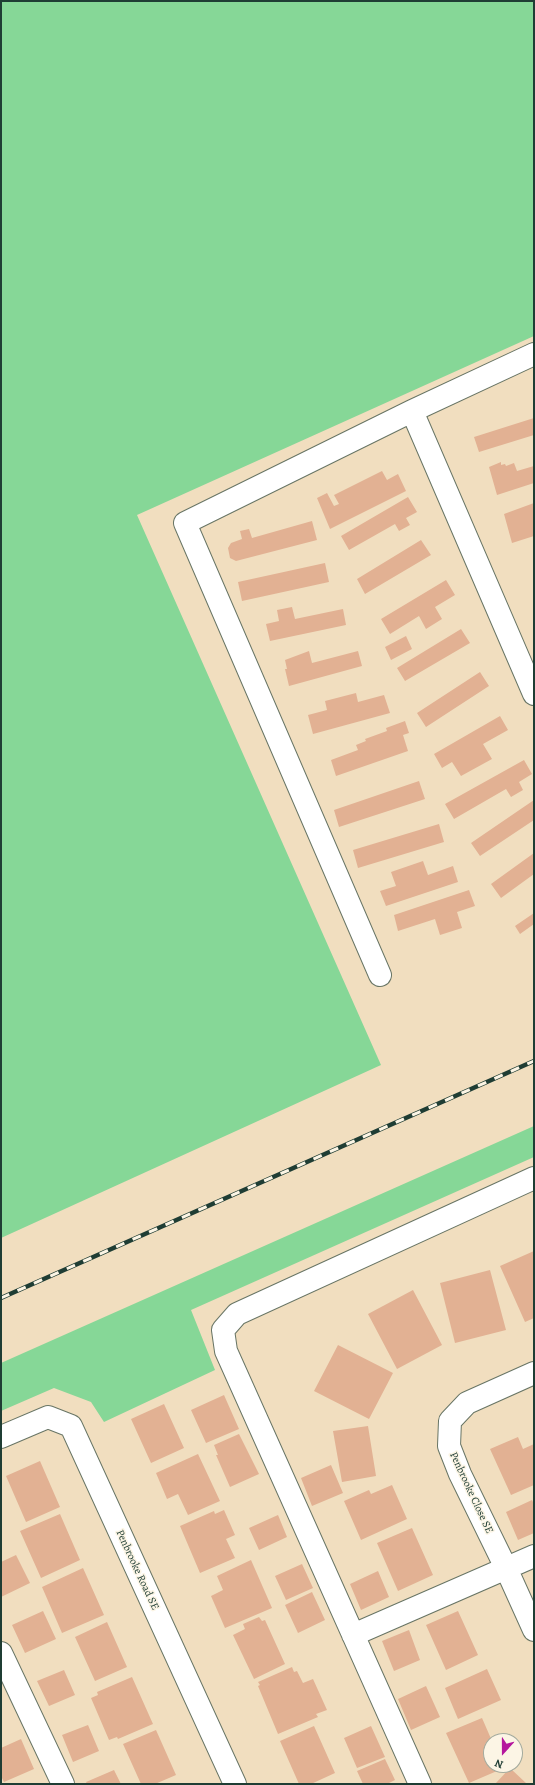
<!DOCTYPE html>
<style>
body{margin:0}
#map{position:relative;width:535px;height:1785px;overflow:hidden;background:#f1debf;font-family:Alegreya,serif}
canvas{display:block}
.frame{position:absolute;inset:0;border:2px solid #1f3d34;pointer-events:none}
.north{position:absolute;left:483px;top:1733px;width:40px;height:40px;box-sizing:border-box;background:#fcf5e5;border:1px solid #a4ab9e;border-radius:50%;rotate:201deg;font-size:11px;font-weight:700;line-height:16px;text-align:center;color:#1f3d34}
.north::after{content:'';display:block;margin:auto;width:14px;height:18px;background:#b5179e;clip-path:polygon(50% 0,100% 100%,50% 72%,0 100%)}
</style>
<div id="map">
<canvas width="535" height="1785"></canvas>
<div class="frame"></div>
<div class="north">N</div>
</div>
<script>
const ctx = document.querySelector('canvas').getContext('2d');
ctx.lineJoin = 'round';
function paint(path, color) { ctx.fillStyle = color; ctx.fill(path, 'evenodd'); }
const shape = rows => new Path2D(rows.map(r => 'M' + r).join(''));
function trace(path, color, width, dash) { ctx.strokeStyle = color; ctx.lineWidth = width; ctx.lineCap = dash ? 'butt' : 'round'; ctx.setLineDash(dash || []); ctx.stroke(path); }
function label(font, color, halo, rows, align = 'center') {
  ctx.font = font + ' Alegreya,serif'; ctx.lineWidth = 3; ctx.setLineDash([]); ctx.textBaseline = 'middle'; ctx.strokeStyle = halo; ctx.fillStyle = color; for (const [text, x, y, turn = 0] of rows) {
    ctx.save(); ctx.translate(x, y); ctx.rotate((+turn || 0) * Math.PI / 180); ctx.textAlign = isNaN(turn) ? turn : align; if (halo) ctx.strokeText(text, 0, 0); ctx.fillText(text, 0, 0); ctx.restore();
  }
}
paint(shape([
 [1,1,534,1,534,336,137,515,381,1065,1,1238],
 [534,1126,534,1157,191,1310,215,1370,104,1422,91,1402,54,1388,1,1411,1,1363]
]), '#86d797');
paint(shape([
 [534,418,534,435,479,452,474,437],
 [501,462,501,465,505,464,506,466,514,463,517,471,534,466,534,483,497,495,489,467],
 [382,471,387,480,398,474,406,491,330,529,317,498,327,493,334,506,339,504,334,495],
 [408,497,417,512,406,518,410,525,399,531,395,524,349,550,341,536],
 [534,503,534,536,512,543,504,514],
 [312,521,317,540,236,561,230,558,228,548,231,543,242,539,240,531,249,529,252,538],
 [421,540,431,555,365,594,357,579],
 [325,563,329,582,242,601,238,582],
 [446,580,455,595,435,607,442,619,426,629,419,616,390,634,381,619],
 [292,607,295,619,343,609,346,625,270,641,266,624,279,621,277,610],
 [461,629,470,643,405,681,397,668],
 [406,636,412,649,391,660,385,647],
 [309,651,312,663,358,651,362,666,289,686,285,669,287,669,285,660],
 [480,672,489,686,426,727,417,713],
 [356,693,358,702,384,695,390,713,313,734,308,715,327,710,325,701],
 [500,716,508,730,483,744,492,759,461,776,452,762,442,768,434,754],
 [405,721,409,733,403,735,408,751,336,776,331,760,358,750,356,745,366,741,365,739,387,731,386,728],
 [524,760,532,774,519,782,523,790,511,797,506,789,454,819,445,804],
 [419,781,425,799,339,827,334,810],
 [534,800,534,820,480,856,471,843],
 [439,824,444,842,358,868,353,850],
 [534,853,534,874,501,898,491,884],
 [423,861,428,875,453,866,458,882,386,906,380,891,396,886,391,872],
 [469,890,475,906,457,912,462,928,440,935,435,919,398,931,394,915],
 [534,913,534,924,520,934,515,926],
 [534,1251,534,1318,525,1322,500,1266],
 [490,1270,506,1330,455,1343,440,1283],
 [413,1290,442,1345,397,1369,368,1314],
 [338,1345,393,1373,369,1419,314,1391],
 [224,1395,239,1429,206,1443,191,1410],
 [164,1404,184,1448,151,1463,131,1419],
 [368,1426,376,1476,342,1482,333,1431],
 [239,1434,259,1474,230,1487,216,1455,218,1455,214,1445],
 [518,1437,523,1449,534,1444,534,1485,511,1495,490,1449],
 [198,1454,220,1501,188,1515,178,1494,167,1499,156,1473],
 [40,1461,60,1507,26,1522,6,1476],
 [331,1465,343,1493,312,1506,301,1478],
 [392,1485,407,1519,361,1540,344,1501,369,1490,371,1494],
 [532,1500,534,1504,534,1533,518,1540,506,1512],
 [224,1510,235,1535,226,1539,235,1558,200,1573,180,1526,214,1511,215,1514],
 [60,1514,80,1560,41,1578,20,1531],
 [278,1515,287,1537,259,1550,249,1528],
 [412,1528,433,1575,398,1591,377,1543],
 [16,1555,30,1583,1,1597,1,1562],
 [251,1560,272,1608,225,1628,211,1596,223,1590,217,1576],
 [302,1564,313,1588,286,1600,275,1576],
 [83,1568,104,1615,62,1633,42,1587],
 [378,1571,389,1597,361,1610,350,1584],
 [312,1592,325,1620,298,1633,285,1605],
 [43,1611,56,1639,25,1653,12,1625],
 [458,1611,478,1655,446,1670,426,1625],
 [259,1617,262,1621,265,1620,285,1664,254,1679,233,1635,245,1629,243,1624],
 [107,1622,127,1667,95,1681,75,1637],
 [409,1630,420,1660,394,1671,382,1641],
 [292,1667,294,1672,297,1671,303,1683,313,1679,327,1710,316,1714,318,1717,278,1734,258,1686,260,1685,258,1682],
 [487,1669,501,1700,458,1719,445,1688],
 [64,1670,75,1695,49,1706,37,1681],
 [132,1677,153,1724,118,1739,117,1737,109,1740,91,1698,98,1695,97,1692],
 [426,1686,440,1717,411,1730,398,1699],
 [482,1718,492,1741,491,1765,502,1765,504,1768,469,1783,446,1733],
 [88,1725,99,1751,73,1762,62,1735],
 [314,1726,335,1773,311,1784,299,1784,280,1741],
 [371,1726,385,1757,357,1768,344,1738],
 [156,1730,176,1775,155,1784,141,1784,123,1744],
 [21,1739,34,1769,4,1782,1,1776,1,1748],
 [385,1759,395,1780,387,1784,363,1784,357,1771],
 [510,1768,527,1784,495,1784],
 [114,1770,121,1784,87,1784,86,1782]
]), '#e2b193');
const minor = shape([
 [412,411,534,694],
 [380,975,185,523,412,411,534,354],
 [534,1373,467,1403,450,1421,449,1446,460,1474,506,1568,534,1630],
 [1,1437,48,1417,71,1426,235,1784],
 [353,1635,534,1556],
 [1,1653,63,1784],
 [420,1784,226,1351,223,1330,237,1314,534,1178]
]);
trace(minor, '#687565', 24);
trace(minor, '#fff', 22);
const rail = shape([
 [1,1298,534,1061]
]);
trace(rail, '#1f3d34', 4.5);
trace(rail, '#fcf5e5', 3, [9]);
label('11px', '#1f3d34', '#fcf5e5', [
 ["Penbrooke Close SE",471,1493,65],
 ["Penbrooke Road SE",137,1570,65]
]);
</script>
